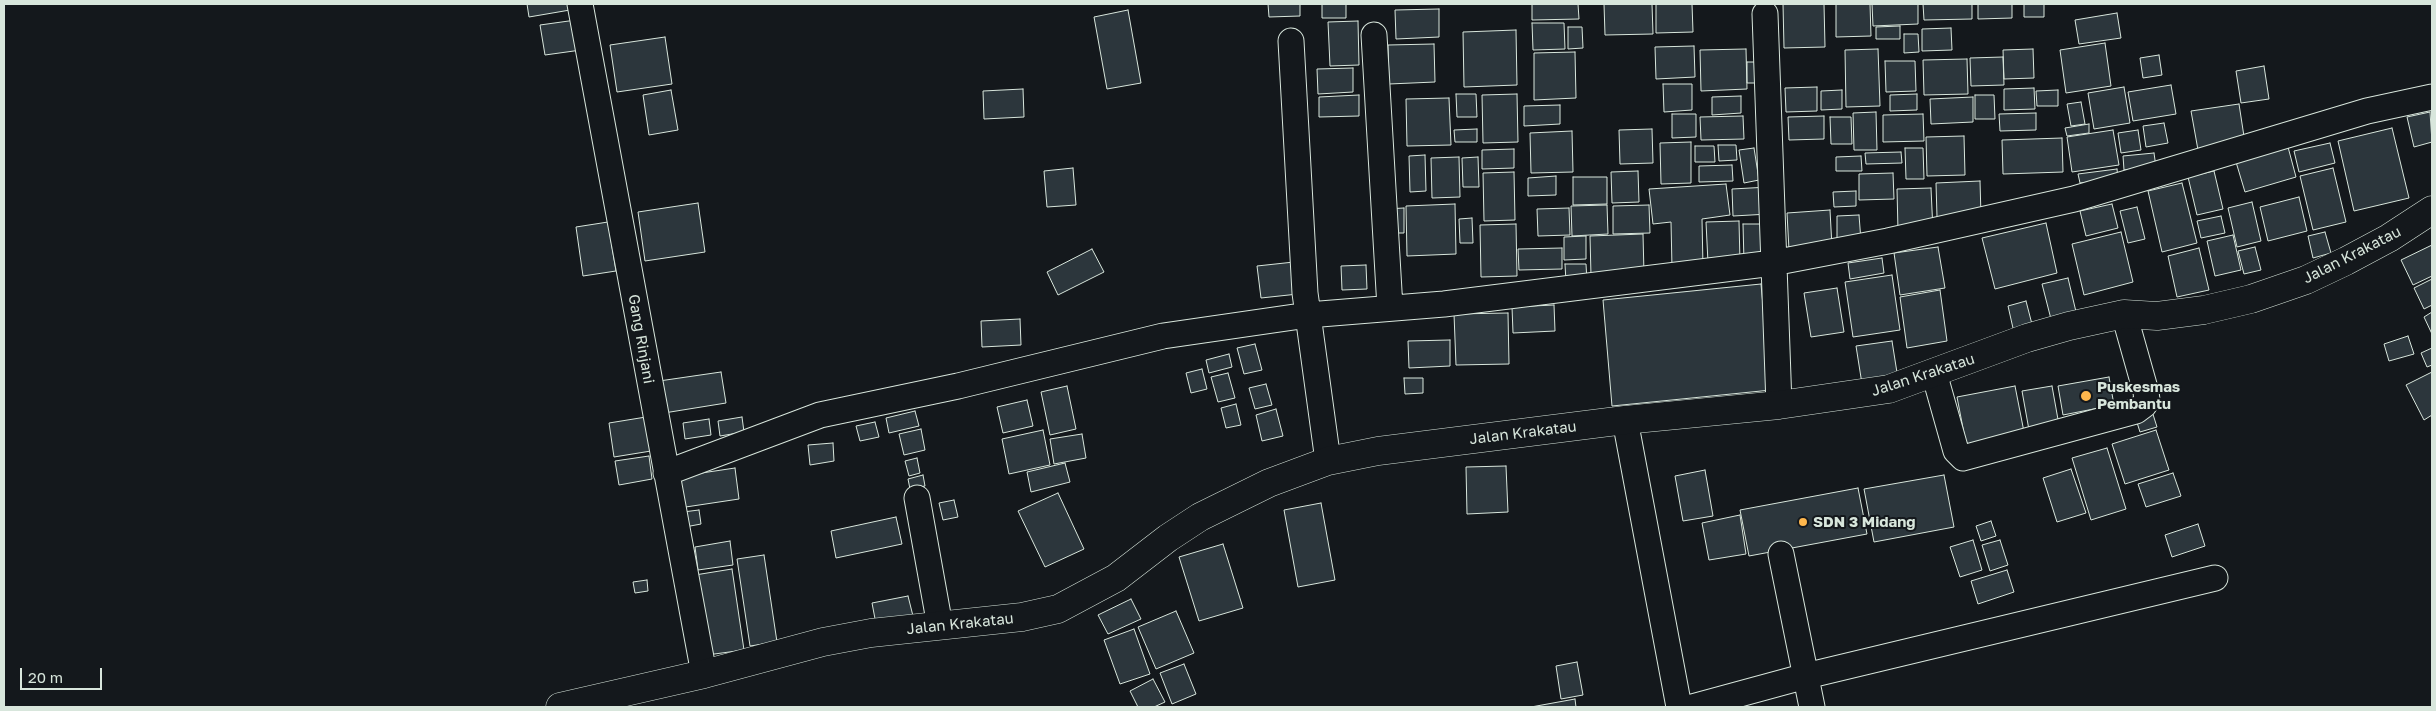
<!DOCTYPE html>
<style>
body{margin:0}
#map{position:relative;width:2436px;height:711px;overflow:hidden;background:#14181c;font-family:"Golos Text",sans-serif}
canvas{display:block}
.frame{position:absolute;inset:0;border:5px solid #d8e6dc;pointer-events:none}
.scale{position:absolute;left:20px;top:668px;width:82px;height:22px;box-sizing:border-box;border:2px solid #d8e6dc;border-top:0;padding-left:6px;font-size:15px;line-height:18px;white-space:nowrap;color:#d8e6dc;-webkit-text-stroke:4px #14181c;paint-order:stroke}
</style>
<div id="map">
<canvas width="2436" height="711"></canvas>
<div class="frame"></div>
<div class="scale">20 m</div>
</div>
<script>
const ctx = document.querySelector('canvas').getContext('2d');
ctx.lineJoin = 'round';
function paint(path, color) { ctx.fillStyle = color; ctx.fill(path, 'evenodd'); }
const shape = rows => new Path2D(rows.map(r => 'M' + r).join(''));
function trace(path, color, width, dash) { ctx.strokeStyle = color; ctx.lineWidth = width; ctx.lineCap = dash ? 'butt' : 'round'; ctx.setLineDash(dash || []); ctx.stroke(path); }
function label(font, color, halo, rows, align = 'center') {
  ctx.font = font + ' "Golos Text",sans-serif'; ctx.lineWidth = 4; ctx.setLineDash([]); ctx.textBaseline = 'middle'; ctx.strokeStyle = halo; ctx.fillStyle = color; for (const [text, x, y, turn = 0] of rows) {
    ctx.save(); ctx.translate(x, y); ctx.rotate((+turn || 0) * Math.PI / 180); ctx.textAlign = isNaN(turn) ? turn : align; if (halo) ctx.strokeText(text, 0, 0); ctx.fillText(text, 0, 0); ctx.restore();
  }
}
const building = shape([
 [527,4,569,4,570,10,529,17,527,4],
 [1268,4,1300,4,1300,16,1269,17,1268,4],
 [1322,4,1346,4,1346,18,1322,18,1322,4],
 [1532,4,1578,4,1579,19,1532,20,1532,4],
 [1604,4,1652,4,1653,34,1605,35,1604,4],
 [1656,4,1692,4,1693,32,1656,33,1656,4],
 [1783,4,1824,4,1825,47,1784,48,1783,4],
 [1836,4,1870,4,1871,36,1836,37,1836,4],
 [1872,4,1918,4,1918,24,1873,26,1872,4],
 [1923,4,1972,4,1972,19,1924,20,1923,4],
 [1978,4,2012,4,2012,18,1978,19,1978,4],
 [2024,4,2044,4,2044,17,2024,17,2024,4],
 [1439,9,1439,37,1396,39,1395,10,1439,9],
 [1128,10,1141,83,1107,89,1094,17,1128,10],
 [2117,13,2121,38,2079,44,2075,20,2117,13],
 [576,20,581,50,545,55,540,25,576,20],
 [1358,21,1359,65,1330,66,1328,22,1358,21],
 [1532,23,1564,23,1565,49,1533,50,1532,23],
 [1900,26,1900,39,1876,39,1876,27,1900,26],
 [1568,27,1582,27,1583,48,1568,49,1568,27],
 [1951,28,1952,50,1922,51,1922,29,1951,28],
 [1516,30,1517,85,1464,87,1463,32,1516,30],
 [1904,34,1918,34,1919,52,1904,53,1904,34],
 [665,37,672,84,617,92,610,45,665,37],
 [2105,43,2111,86,2066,93,2060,50,2105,43],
 [1434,44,1435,82,1389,84,1388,45,1434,44],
 [1694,46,1695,77,1656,79,1655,47,1694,46],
 [1746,49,1747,89,1701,91,1700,50,1746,49],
 [1878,49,1880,106,1846,107,1845,50,1878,49],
 [2033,49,2034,78,2004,79,2003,50,2033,49],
 [1575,52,1576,98,1534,100,1534,53,1575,52],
 [2159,55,2162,75,2143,78,2140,58,2159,55],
 [2003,57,2004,85,1971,86,1970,58,2003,57],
 [1967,59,1968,94,1924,95,1923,60,1967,59],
 [1885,61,1915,61,1916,91,1886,92,1885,61],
 [1747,62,1761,62,1761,83,1747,83,1747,62],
 [2264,66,2269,99,2241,103,2236,71,2264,66],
 [1353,68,1353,92,1318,94,1317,69,1353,68],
 [1663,84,1692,84,1692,110,1664,112,1663,84],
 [2171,85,2176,114,2133,121,2128,92,2171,85],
 [1817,87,1817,111,1786,112,1785,88,1817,87],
 [2124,87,2130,123,2094,129,2088,93,2124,87],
 [2034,88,2035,109,2004,110,2004,89,2034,88],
 [1023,89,1024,117,984,119,983,91,1023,89],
 [671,90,678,130,649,135,643,95,671,90],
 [1842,90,1842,109,1821,110,1821,91,1842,90],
 [2058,90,2058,106,2037,106,2036,91,2058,90],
 [1456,94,1476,94,1477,117,1457,117,1456,94],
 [1517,94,1518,142,1483,143,1482,95,1517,94],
 [1917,94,1917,110,1890,111,1890,95,1917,94],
 [1359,95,1359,116,1319,117,1319,97,1359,95],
 [1975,95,1994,95,1995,119,1975,119,1975,95],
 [1741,96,1741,113,1712,115,1712,97,1741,96],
 [1973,97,1973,122,1931,124,1930,99,1973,97],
 [1449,98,1451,145,1407,146,1406,99,1449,98],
 [2081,102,2085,124,2071,126,2067,104,2081,102],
 [2239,104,2245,143,2198,150,2191,111,2239,104],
 [1560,105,1560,124,1524,126,1524,106,1560,105],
 [1876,112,1877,150,1854,150,1853,113,1876,112],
 [2430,112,2432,142,2414,147,2407,117,2430,112],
 [2036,113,2036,130,2000,131,1999,114,2036,113],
 [1672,114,1696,114,1696,137,1672,138,1672,114],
 [1923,114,1924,141,1883,142,1883,115,1923,114],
 [1743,116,1744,139,1701,140,1700,117,1743,116],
 [1824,116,1824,139,1789,140,1788,117,1824,116],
 [1830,117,1851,117,1852,144,1831,144,1830,117],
 [2164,123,2168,143,2146,147,2143,126,2164,123],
 [2089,124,2089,133,2067,136,2065,128,2089,124],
 [2392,128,2409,198,2354,211,2338,141,2392,128],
 [1477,129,1477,142,1455,142,1454,130,1477,129],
 [1652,129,1653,163,1620,164,1619,130,1652,129],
 [2113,130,2119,165,2072,172,2067,137,2113,130],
 [2138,130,2141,150,2121,153,2118,133,2138,130],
 [1572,131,1573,172,1531,173,1530,133,1572,131],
 [1964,136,1965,175,1927,176,1926,137,1964,136],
 [2062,138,2063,172,2003,174,2002,140,2062,138],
 [1691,142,1691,183,1661,184,1660,143,1691,142],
 [2330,143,2335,163,2299,172,2294,151,2330,143],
 [1718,145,1736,145,1737,160,1719,161,1718,145],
 [1695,146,1714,146,1715,162,1695,162,1695,146],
 [2288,147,2296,177,2245,192,2236,162,2288,147],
 [1754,148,1759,180,1744,183,1739,150,1754,148],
 [1905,148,1923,148,1924,179,1906,179,1905,148],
 [1514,149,1514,168,1482,169,1482,150,1514,149],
 [1901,152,1902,163,1866,164,1865,153,1901,152],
 [2154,153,2156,167,2124,170,2123,156,2154,153],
 [1425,155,1426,191,1410,192,1409,156,1425,155],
 [1861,156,1862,171,1836,171,1836,157,1861,156],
 [1459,157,1460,197,1432,198,1431,158,1459,157],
 [1478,157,1479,187,1463,187,1462,158,1478,157],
 [1732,165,1733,181,1699,182,1699,166,1732,165],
 [1073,168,1076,205,1047,207,1044,171,1073,168],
 [2333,168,2346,222,2313,230,2300,176,2333,168],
 [2117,169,2118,179,2080,183,2078,174,2117,169],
 [1638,171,1639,202,1612,203,1611,172,1638,171],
 [2214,171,2223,209,2197,215,2188,177,2214,171],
 [1514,172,1515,220,1484,221,1483,173,1514,172],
 [1893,173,1894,199,1859,200,1859,174,1893,173],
 [1556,176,1556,195,1528,196,1528,178,1556,176],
 [1573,177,1607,177,1607,204,1573,205,1573,177],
 [1980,181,1981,216,1937,217,1936,183,1980,181],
 [2182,183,2197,243,2162,252,2148,191,2182,183],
 [1726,184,1730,215,1702,219,1703,267,1672,268,1671,222,1653,224,1649,189,1726,184],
 [1769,187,1769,214,1733,216,1732,189,1769,187],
 [1931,188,1933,231,1898,231,1897,189,1931,188],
 [1856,191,1856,206,1834,207,1833,192,1856,191],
 [2299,197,2307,231,2268,241,2260,207,2299,197],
 [2252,202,2261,241,2237,247,2228,208,2252,202],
 [698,203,705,252,645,261,638,212,698,203],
 [1455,204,1456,254,1407,256,1406,206,1455,204],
 [2112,204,2118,228,2086,236,2080,211,2112,204],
 [1607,205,1608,234,1572,236,1571,206,1607,205],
 [1649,205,1650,233,1613,234,1613,206,1649,205],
 [2137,207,2145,239,2128,243,2120,211,2137,207],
 [1404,208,1404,233,1387,233,1386,209,1404,208],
 [1569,208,1570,235,1538,236,1537,209,1569,208],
 [1830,210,1832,247,1789,250,1787,213,1830,210],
 [1859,215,1861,241,1837,242,1837,216,1859,215],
 [2221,216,2225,233,2201,238,2197,221,2221,216],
 [1472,218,1473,243,1460,243,1459,219,1472,218],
 [1739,221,1740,262,1708,263,1706,222,1739,221],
 [608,222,616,271,583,276,576,227,608,222],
 [2046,223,2057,273,1995,289,1982,238,2046,223],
 [1516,224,1517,276,1481,277,1480,225,1516,224],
 [1743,224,1769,224,1770,262,1744,262,1743,224],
 [2121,232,2133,282,2084,295,2072,244,2121,232],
 [2325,232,2331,253,2313,258,2308,236,2325,232],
 [1643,234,1644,274,1591,276,1590,236,1643,234],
 [2233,235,2241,270,2215,276,2207,241,2233,235],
 [1586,236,1586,259,1564,260,1564,237,1586,236],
 [2432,245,2432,276,2413,285,2401,260,2432,245],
 [1938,247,1945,288,1900,295,1894,253,1938,247],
 [2255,247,2261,270,2244,274,2238,251,2255,247],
 [1562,248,1562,269,1519,270,1518,249,1562,248],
 [2199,248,2209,290,2177,297,2168,256,2199,248],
 [1092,249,1104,272,1058,295,1047,272,1092,249],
 [1882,258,1884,273,1850,279,1848,263,1882,258],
 [1294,262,1298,294,1261,298,1257,266,1294,262],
 [1565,264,1586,264,1587,282,1566,282,1565,264],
 [1366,265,1367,289,1342,290,1341,266,1366,265],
 [1892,275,1900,330,1853,337,1845,282,1892,275],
 [2068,278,2077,316,2052,323,2042,284,2068,278],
 [2432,279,2432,305,2424,309,2414,288,2432,279],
 [1761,284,1771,390,1612,406,1603,300,1761,284],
 [1837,288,1844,332,1811,337,1804,293,1837,288],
 [1940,290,1947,341,1907,348,1900,297,1940,290],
 [2026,301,2034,332,2015,337,2008,306,2026,301],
 [1554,305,1555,331,1513,333,1512,307,1554,305],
 [2432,312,2432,334,2424,317,2432,312],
 [1508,313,1509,364,1456,365,1454,314,1508,313],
 [1020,319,1021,345,982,347,981,321,1020,319],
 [2408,336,2414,354,2389,361,2384,344,2408,336],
 [1450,340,1450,366,1409,368,1408,341,1450,340],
 [1892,341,1898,379,1862,384,1856,346,1892,341],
 [1255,344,1262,370,1244,374,1237,348,1255,344],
 [2432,348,2432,365,2427,367,2421,353,2432,348],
 [1229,354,1232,367,1209,373,1206,360,1229,354],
 [1202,369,1207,389,1191,393,1186,373,1202,369],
 [721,372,726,403,664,413,659,381,721,372],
 [2432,372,2432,415,2424,420,2406,385,2432,372],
 [1228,373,1235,398,1218,402,1211,377,1228,373],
 [2109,377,2114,405,2063,415,2058,386,2109,377],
 [1404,378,1423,378,1423,393,1405,394,1404,378],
 [1266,384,1272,405,1255,409,1249,388,1266,384],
 [1067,386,1076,429,1050,435,1041,392,1067,386],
 [2015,386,2025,437,1967,449,1957,397,2015,386],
 [2052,386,2059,425,2029,430,2022,391,2052,386],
 [1027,400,1033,426,1003,433,997,407,1027,400],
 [1236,404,1241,425,1226,428,1221,408,1236,404],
 [2151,408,2157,427,2140,432,2134,413,2151,408],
 [1276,409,1283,436,1262,441,1256,415,1276,409],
 [915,411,919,426,889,433,886,418,915,411],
 [646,417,651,451,614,457,609,423,646,417],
 [742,417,744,432,720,436,718,421,742,417],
 [709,419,711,435,685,439,683,423,709,419],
 [875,422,879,437,860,441,856,426,875,422],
 [921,429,925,450,904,455,899,434,921,429],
 [1043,430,1050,465,1009,474,1002,439,1043,430],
 [2156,430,2169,470,2125,484,2112,444,2156,430],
 [1082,434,1086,458,1054,464,1050,439,1082,434],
 [833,443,834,461,810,465,808,445,833,443],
 [2107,448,2126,509,2091,520,2072,458,2107,448],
 [649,456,652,479,619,485,615,461,649,456],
 [917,458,920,473,909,476,905,461,917,458],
 [1065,463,1070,482,1031,492,1027,472,1065,463],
 [1506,466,1508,512,1467,514,1466,467,1506,466],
 [735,468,739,499,679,508,675,477,735,468],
 [2071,469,2086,513,2057,522,2043,478,2071,469],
 [1705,470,1713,516,1683,521,1675,476,1705,470],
 [2173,473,2181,496,2146,507,2138,484,2173,473],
 [923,475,925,486,910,489,908,479,923,475],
 [1944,475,1954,527,1874,542,1864,489,1944,475],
 [1858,488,1867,534,1749,556,1740,510,1858,488],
 [1058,493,1084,549,1045,567,1018,511,1058,493],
 [954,500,958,517,943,520,939,503,954,500],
 [1321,503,1335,580,1298,587,1284,510,1321,503],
 [699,510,701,524,685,527,683,512,699,510],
 [1740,515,1746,554,1709,560,1702,523,1740,515],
 [896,517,902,544,836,558,831,531,896,517],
 [1991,521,1996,536,1981,541,1976,526,1991,521],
 [2198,524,2205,546,2172,557,2165,535,2198,524],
 [1973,540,1982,570,1960,577,1950,547,1973,540],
 [2000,540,2008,565,1990,571,1982,545,2000,540],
 [730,541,733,565,698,570,695,547,730,541],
 [1223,544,1243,608,1199,621,1179,557,1223,544],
 [764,555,777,642,750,646,737,559,764,555],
 [732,569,744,650,707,655,695,575,732,569],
 [2007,570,2014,592,1978,604,1971,581,2007,570],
 [647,580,648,591,635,593,633,582,647,580],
 [908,596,913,616,876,624,872,603,908,596],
 [1131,599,1141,619,1108,634,1098,615,1131,599],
 [1176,611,1194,653,1156,669,1138,627,1176,611],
 [1134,629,1150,674,1120,684,1104,640,1134,629],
 [1577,662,1583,695,1561,699,1556,666,1577,662],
 [1184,664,1196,694,1172,704,1160,673,1184,664],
 [1153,679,1165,702,1154,707,1138,707,1130,691,1153,679],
 [1575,699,1576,707,1531,707,1575,699]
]);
paint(building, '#2c363c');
trace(building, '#d8e6dc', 1);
const minor = shape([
 [580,4,704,674],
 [1765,14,1779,405],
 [1374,35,1390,308],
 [1291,41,1305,293,1328,461],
 [1934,373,1956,451,1963,458,2136,411,2144,405,2147,400,2146,392,2124,314],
 [1625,420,1679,707],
 [666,473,820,415,958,386,1163,336,1308,315,1444,304,1773,263,1888,241,2074,199,2367,111,2432,97],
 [917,498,940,626],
 [1781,554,1812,707],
 [1692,707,1806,676,2215,578]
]);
const tertiary = shape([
 [560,707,704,674,823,642,871,633,1022,617,1058,609,1116,578,1168,538,1200,517,1269,483,1328,461,1378,451,1625,420,1779,405,1889,389,2027,338,2069,326,2124,314,2157,316,2204,310,2251,299,2306,280,2346,261,2389,238,2432,210]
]);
trace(minor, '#d8e6dc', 27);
trace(tertiary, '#d8e6dc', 29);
trace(minor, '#14181c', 25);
trace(tertiary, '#14181c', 28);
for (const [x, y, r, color] of [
 [2086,396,6,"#ffb74d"],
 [1803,522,5,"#ffb74d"]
]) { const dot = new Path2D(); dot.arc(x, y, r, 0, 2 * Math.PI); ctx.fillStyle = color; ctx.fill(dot); trace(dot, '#14181c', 2); }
label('15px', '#d8e6dc', '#14181c', [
 ["Jalan Krakatau",2352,255,-27],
 ["Gang Rinjani",641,339,80],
 ["Jalan Krakatau",1923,375,-18],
 ["Jalan Krakatau",1523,433,-7],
 ["Jalan Krakatau",960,624,-6]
]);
label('bold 15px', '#d8e6dc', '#14181c', [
 ["Puskesmas",2097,387],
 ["Pembantu",2097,404],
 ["SDN 3 Midang",1813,522]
], 'left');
</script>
